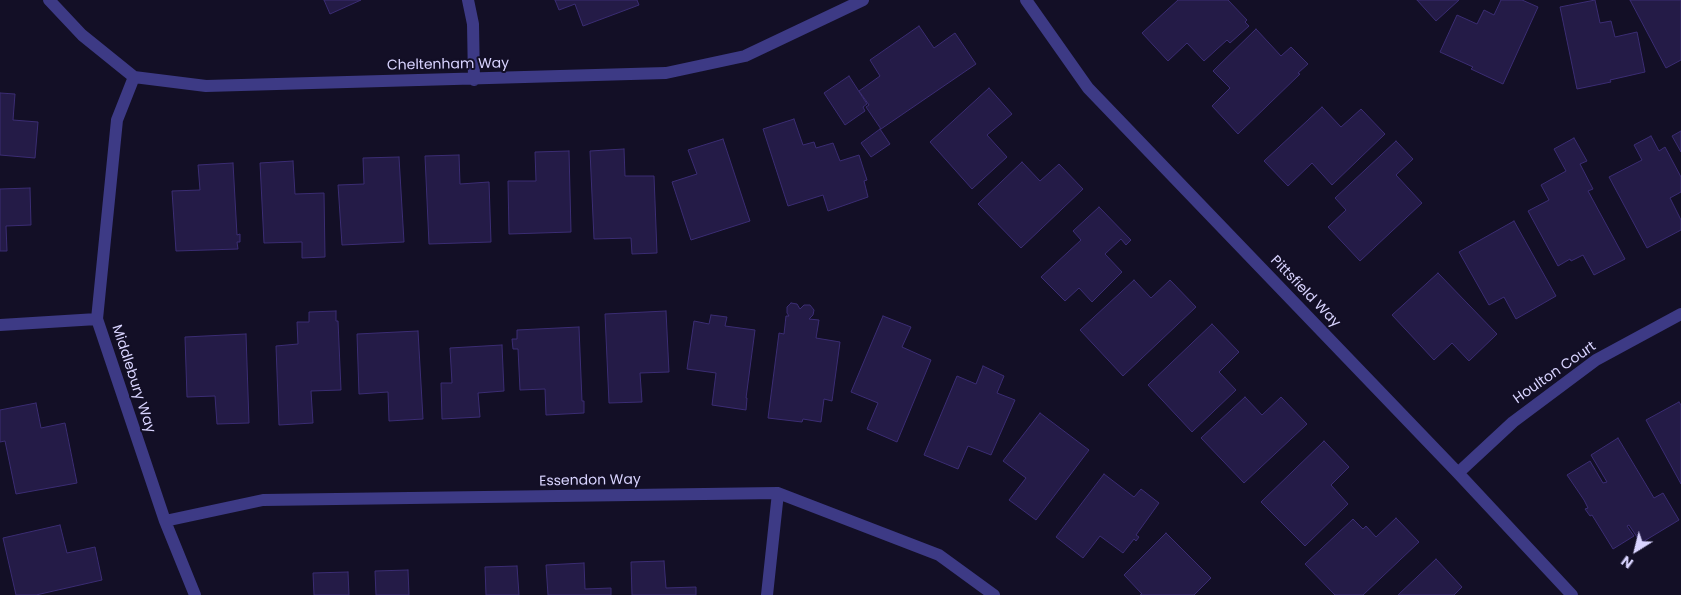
<!DOCTYPE html>
<style>
body{margin:0}
#map{position:relative;width:1681px;height:595px;overflow:hidden;background:#130f26;font-family:Poppins,sans-serif}
canvas{display:block}
.north{position:absolute;left:1611px;top:525px;width:50px;height:50px;-webkit-text-stroke:4px #130f26;paint-order:stroke;rotate:216deg;font-size:14px;font-weight:700;line-height:20px;text-align:center;color:#d9d4ff}
.north::after{content:'';display:block;margin:auto;width:18px;height:22px;background:#d9d4ff;clip-path:polygon(50% 0,100% 100%,50% 72%,0 100%)}
</style>
<div id="map">
<canvas width="1681" height="595"></canvas>
<div class="north">N</div>
</div>
<script>
const ctx = document.querySelector('canvas').getContext('2d');
ctx.lineJoin = 'round';
function paint(path, color) { ctx.fillStyle = color; ctx.fill(path, 'evenodd'); }
const shape = rows => new Path2D(rows.map(r => 'M' + r).join(''));
function trace(path, color, width, dash) { ctx.strokeStyle = color; ctx.lineWidth = width; ctx.lineCap = dash ? 'butt' : 'round'; ctx.setLineDash(dash || []); ctx.stroke(path); }
function label(font, color, halo, rows, align = 'center') {
  ctx.font = font + ' Poppins,sans-serif'; ctx.lineWidth = 4; ctx.setLineDash([]); ctx.textBaseline = 'middle'; ctx.strokeStyle = halo; ctx.fillStyle = color; for (const [text, x, y, turn = 0] of rows) {
    ctx.save(); ctx.translate(x, y); ctx.rotate((+turn || 0) * Math.PI / 180); ctx.textAlign = isNaN(turn) ? turn : align; if (halo) ctx.strokeText(text, 0, 0); ctx.fillText(text, 0, 0); ctx.restore();
  }
}
const building = shape([
 [324,0,361,0,330,14,324,0],
 [555,0,637,0,639,5,583,26,575,4,559,10,555,0],
 [1178,0,1228,0,1247,20,1245,22,1249,26,1230,43,1227,40,1204,61,1187,43,1168,61,1142,33,1178,0],
 [1417,0,1459,0,1436,21,1417,0],
 [1501,0,1522,0,1538,7,1503,84,1471,69,1473,67,1440,52,1457,15,1477,24,1484,10,1494,15,1501,0],
 [1595,0,1600,23,1611,21,1615,37,1637,32,1645,72,1610,80,1611,82,1577,89,1560,7,1595,0],
 [1630,0,1681,0,1681,60,1666,68,1630,0],
 [919,26,934,48,955,33,976,64,881,129,866,107,869,105,859,91,880,76,870,60,919,26],
 [1256,29,1281,56,1291,47,1308,64,1298,73,1300,74,1238,134,1212,106,1230,88,1213,71,1256,29],
 [849,76,867,104,863,107,865,111,845,125,824,93,849,76],
 [989,88,1012,114,987,135,1007,157,972,189,930,142,989,88],
 [0,93,15,94,13,120,38,122,35,158,0,155,0,93],
 [1322,107,1341,127,1361,109,1385,134,1332,185,1312,163,1288,186,1264,161,1322,107],
 [794,119,803,145,814,142,816,148,833,143,840,161,859,155,867,180,864,181,868,197,828,211,823,195,788,206,763,129,794,119],
 [880,129,890,144,871,157,861,143,880,129],
 [1681,131,1681,152,1672,136,1681,131],
 [1651,136,1659,151,1665,147,1681,177,1681,192,1670,198,1681,220,1681,230,1647,248,1609,177,1642,160,1634,145,1651,136],
 [1574,138,1587,161,1580,164,1593,189,1588,191,1625,259,1594,275,1583,255,1571,261,1570,259,1558,266,1528,211,1549,200,1541,185,1566,171,1554,149,1574,138],
 [723,139,750,221,691,240,672,182,697,174,688,150,723,139],
 [1396,141,1413,159,1396,175,1422,203,1360,261,1328,227,1346,210,1335,198,1396,141],
 [624,149,625,176,654,176,657,253,632,254,631,238,594,239,590,151,624,149],
 [569,151,571,232,509,234,508,181,536,181,535,152,569,151],
 [459,155,460,184,489,182,491,242,429,244,425,156,459,155],
 [399,157,404,242,342,245,338,185,364,184,363,158,399,157],
 [293,161,295,194,324,193,325,257,302,258,302,242,264,243,260,163,293,161],
 [1022,162,1040,181,1059,164,1083,189,1021,248,978,204,1022,162],
 [233,163,237,235,240,234,240,242,237,242,238,249,176,251,172,191,200,190,198,165,233,163],
 [30,188,31,225,6,226,7,251,0,251,0,189,30,188],
 [1099,207,1131,240,1126,245,1121,239,1105,254,1122,272,1092,302,1079,288,1065,301,1041,277,1081,240,1073,231,1099,207],
 [1514,221,1556,296,1516,319,1504,297,1489,305,1459,252,1514,221],
 [1438,273,1497,334,1469,361,1452,343,1434,360,1392,315,1438,273],
 [1134,280,1151,298,1170,280,1196,307,1123,376,1080,330,1134,280],
 [791,303,797,304,800,309,804,305,810,305,814,310,813,315,809,319,819,320,816,338,840,342,832,401,824,399,821,422,803,419,802,422,768,418,779,333,784,334,786,316,789,316,787,313,787,307,791,303],
 [336,311,336,321,338,321,341,390,311,391,313,423,279,425,276,346,298,344,297,322,309,322,309,312,336,311],
 [666,311,669,372,640,373,642,402,609,403,605,314,666,311],
 [711,315,727,317,725,326,755,330,746,398,747,398,746,410,712,405,716,373,687,369,694,321,709,324,711,315],
 [883,316,911,327,902,347,931,360,897,442,867,429,878,403,851,392,883,316],
 [1212,324,1239,352,1219,372,1236,390,1192,432,1148,385,1212,324],
 [579,327,582,401,584,401,584,413,546,415,545,389,520,390,518,349,513,349,512,339,517,339,517,330,579,327],
 [418,331,423,419,389,421,388,392,359,394,357,334,418,331],
 [246,334,249,423,217,424,215,396,187,397,185,337,246,334],
 [502,345,504,391,478,393,480,417,442,419,441,383,452,383,450,348,502,345],
 [983,366,1004,376,997,393,1015,400,991,455,968,446,958,469,924,455,957,376,976,384,983,366],
 [1245,397,1262,415,1281,397,1307,424,1244,483,1201,438,1245,397],
 [1679,402,1681,405,1681,484,1646,420,1679,402],
 [36,403,41,428,65,423,77,483,16,494,5,441,0,442,0,410,36,403],
 [1040,413,1089,450,1036,520,1009,500,1026,478,1003,461,1040,413],
 [1618,438,1654,498,1663,493,1679,520,1641,543,1629,525,1627,526,1634,536,1613,549,1592,515,1590,516,1585,509,1588,508,1584,500,1567,475,1590,461,1603,483,1607,482,1591,455,1618,438],
 [1324,441,1349,467,1331,485,1348,504,1305,546,1261,502,1324,441],
 [1104,474,1134,497,1141,489,1159,503,1136,535,1139,537,1136,541,1134,539,1123,553,1100,536,1083,558,1056,537,1104,474],
 [1396,518,1419,542,1363,595,1335,595,1305,564,1353,519,1363,529,1366,526,1376,537,1396,518],
 [60,525,67,553,95,547,102,580,36,595,16,595,3,538,60,525],
 [1166,533,1211,578,1194,595,1140,595,1142,594,1124,575,1166,533],
 [1436,559,1462,587,1454,595,1398,595,1436,559],
 [664,561,666,588,696,587,696,595,632,595,631,562,664,561],
 [584,563,585,589,611,588,611,595,548,595,546,565,584,563],
 [517,566,519,595,486,595,485,567,517,566],
 [408,570,409,595,376,595,375,571,408,570],
 [348,572,349,595,314,595,313,573,348,572]
]);
paint(building, '#241b47');
trace(building, '#3b2d73', 1);
trace(shape([
 [49,0,82,35,134,77,206,86,666,73,745,56,863,0],
 [468,0,473,24,474,80],
 [1026,0,1088,88,1458,473,1572,595],
 [134,77,117,120,97,319,165,521,195,595],
 [0,325,97,319],
 [1458,473,1513,422,1596,360,1681,314],
 [165,521,263,500,778,493,939,555,994,595],
 [767,595,778,493]
]), '#3d3a85', 12);
label('14px', '#d9d4ff', '#130f26', [
 ["Cheltenham Way",448,65,-1],
 ["Pittsfield Way",1305,292,46],
 ["Houlton Court",1555,373,-35],
 ["Middlebury Way",133,379,72],
 ["Essendon Way",590,481,-1]
]);
</script>
